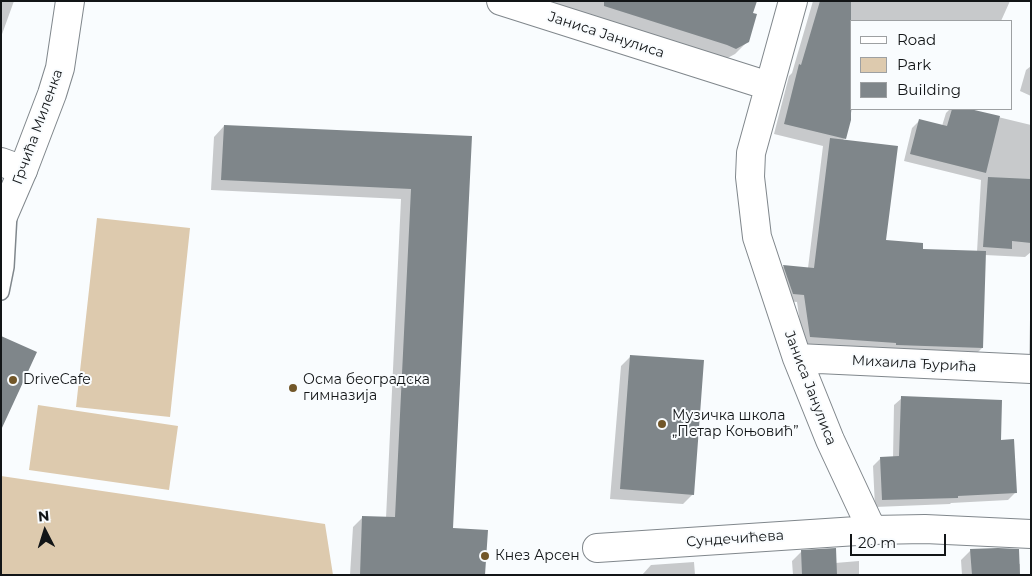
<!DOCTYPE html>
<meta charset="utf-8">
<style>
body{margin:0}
#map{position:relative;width:1032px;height:576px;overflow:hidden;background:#f9fcfe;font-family:Montserrat,sans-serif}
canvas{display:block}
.frame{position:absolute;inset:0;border:2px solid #121517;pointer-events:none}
.legend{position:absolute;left:850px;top:20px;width:162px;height:90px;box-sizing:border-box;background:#f9fcfe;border:1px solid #9da0a2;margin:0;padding:6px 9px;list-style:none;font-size:15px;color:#121517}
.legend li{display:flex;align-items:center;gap:10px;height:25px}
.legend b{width:25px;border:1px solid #9da0a2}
.north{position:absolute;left:20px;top:506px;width:50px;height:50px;-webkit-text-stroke:4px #f9fcfe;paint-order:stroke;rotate:355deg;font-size:14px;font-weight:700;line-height:20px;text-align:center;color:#121517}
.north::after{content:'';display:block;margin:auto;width:18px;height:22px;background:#121517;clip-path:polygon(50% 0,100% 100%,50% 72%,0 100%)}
.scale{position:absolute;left:850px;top:534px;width:96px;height:22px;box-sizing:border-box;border:2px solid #121517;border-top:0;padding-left:6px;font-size:15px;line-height:18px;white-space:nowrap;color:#121517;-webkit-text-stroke:4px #f9fcfe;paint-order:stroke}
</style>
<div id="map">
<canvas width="1032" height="576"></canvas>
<div class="frame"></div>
<ul class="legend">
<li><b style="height:6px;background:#fff"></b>Road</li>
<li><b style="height:14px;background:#ddcaae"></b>Park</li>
<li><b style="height:14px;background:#7f868a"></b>Building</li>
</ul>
<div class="north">N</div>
<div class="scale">20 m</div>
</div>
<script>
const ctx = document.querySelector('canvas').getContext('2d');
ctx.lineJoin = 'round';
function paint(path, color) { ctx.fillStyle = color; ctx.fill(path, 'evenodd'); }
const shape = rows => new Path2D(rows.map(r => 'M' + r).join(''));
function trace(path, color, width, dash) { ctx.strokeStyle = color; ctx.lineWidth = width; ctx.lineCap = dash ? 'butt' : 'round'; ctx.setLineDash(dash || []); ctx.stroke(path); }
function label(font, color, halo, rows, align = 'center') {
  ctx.font = font + ' Montserrat,sans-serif'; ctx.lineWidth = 4; ctx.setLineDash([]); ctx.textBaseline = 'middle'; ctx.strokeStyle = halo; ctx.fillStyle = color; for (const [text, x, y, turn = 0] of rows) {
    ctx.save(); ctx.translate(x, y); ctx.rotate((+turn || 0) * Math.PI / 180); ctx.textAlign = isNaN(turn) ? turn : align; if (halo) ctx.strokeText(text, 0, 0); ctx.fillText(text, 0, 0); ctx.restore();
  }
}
paint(shape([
 [97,218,190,228,170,417,76,407],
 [38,405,178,426,169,490,29,470],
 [1,476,325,524,333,575,1,575]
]), '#ddcaae');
paint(shape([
 [1,1,14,1,1,37],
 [530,1,755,1,751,14,748,41,735,54,722,61],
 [813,1,1010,1,1001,21,851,21,851,109,852,109,845,138,843,140,885,242,921,250,977,252,981,180,904,161,912,128,919,121,942,126,946,113,950,109,965,109,1031,125,1031,252,1025,257,985,255,982,348,975,355,803,344,797,302,786,301,776,274,783,267,808,268,823,146,774,134,789,76,792,73],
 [1031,66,1031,96,1020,91,1026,70],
 [224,126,470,138,452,529,484,575,350,575,353,527,363,517,386,518,401,199,211,190,214,137],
 [1031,277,1031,362,1029,361],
 [631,356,693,494,683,504,610,499,621,366],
 [902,398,1000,441,1016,492,1008,500,951,503,950,504,875,507,873,466,881,458,893,458,894,405],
 [970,551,1020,564,1020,575,962,575,961,560],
 [801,552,835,563,859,561,859,575,793,575,792,561],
 [694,562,695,575,642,575,651,565]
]), '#0003');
paint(shape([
 [604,1,757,1,753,13,757,14,749,42,736,49,727,45,604,6],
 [820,1,851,1,851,120,846,139,784,124,799,64,801,65],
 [952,109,970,109,1000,116,986,173,910,154,919,119,947,126],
 [224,125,472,136,453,528,488,530,485,575,360,575,362,516,395,517,411,189,221,180],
 [830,138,898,146,886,240,923,243,923,249,986,251,983,348,896,345,896,343,810,337,804,295,793,294,783,265,814,268],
 [988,177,1031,179,1031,243,1012,241,1012,249,983,247],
 [1,336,37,352,1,430],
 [630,355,704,360,694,495,620,489],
 [901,396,1002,400,1001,440,1014,439,1017,493,958,496,958,498,882,500,880,457,899,456],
 [836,548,837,575,802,575,801,550],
 [998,548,1019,549,1020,575,972,575,970,549]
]), '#7f868a');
const service = shape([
 [1,292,6,267,9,214]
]);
const minor = shape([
 [501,1,769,86],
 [793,1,751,153,750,177,757,237,797,358,830,440,872,530],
 [1,162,23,170],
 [797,358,1031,369],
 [597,548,872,530,925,529,1031,534]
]);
const tertiary = shape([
 [1,221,23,170,52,94,60,68,70,1]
]);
trace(service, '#80878c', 18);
trace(minor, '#80878c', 30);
trace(tertiary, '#80878c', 30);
trace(service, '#fff', 15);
trace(minor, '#fff', 28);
trace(tertiary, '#fff', 28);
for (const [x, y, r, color] of [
 [13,380,5,"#725729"],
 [293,388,5,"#725729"],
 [662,424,5,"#725729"],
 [485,556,5,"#725729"]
]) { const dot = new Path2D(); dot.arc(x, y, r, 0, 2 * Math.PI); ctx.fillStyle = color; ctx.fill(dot); trace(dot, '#f9fcfe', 2); }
label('14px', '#121517', '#f9fcfe', [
 ["Јаниса Јанулиса",606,35,18],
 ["Грчића Миленка",38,127,-70],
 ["Михаила Ђурића",914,364,3],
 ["Јаниса Јанулиса",810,388,69],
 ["Сундечићева",735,539,-4]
]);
label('14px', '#121517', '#f9fcfe', [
 ["DriveCafe",23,380],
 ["Осма београдска",303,380],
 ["гимназија",303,396],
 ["Музичка школа",672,416],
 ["„Петар Коњовић”",672,432],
 ["Кнез Арсен",495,556]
], 'left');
</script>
